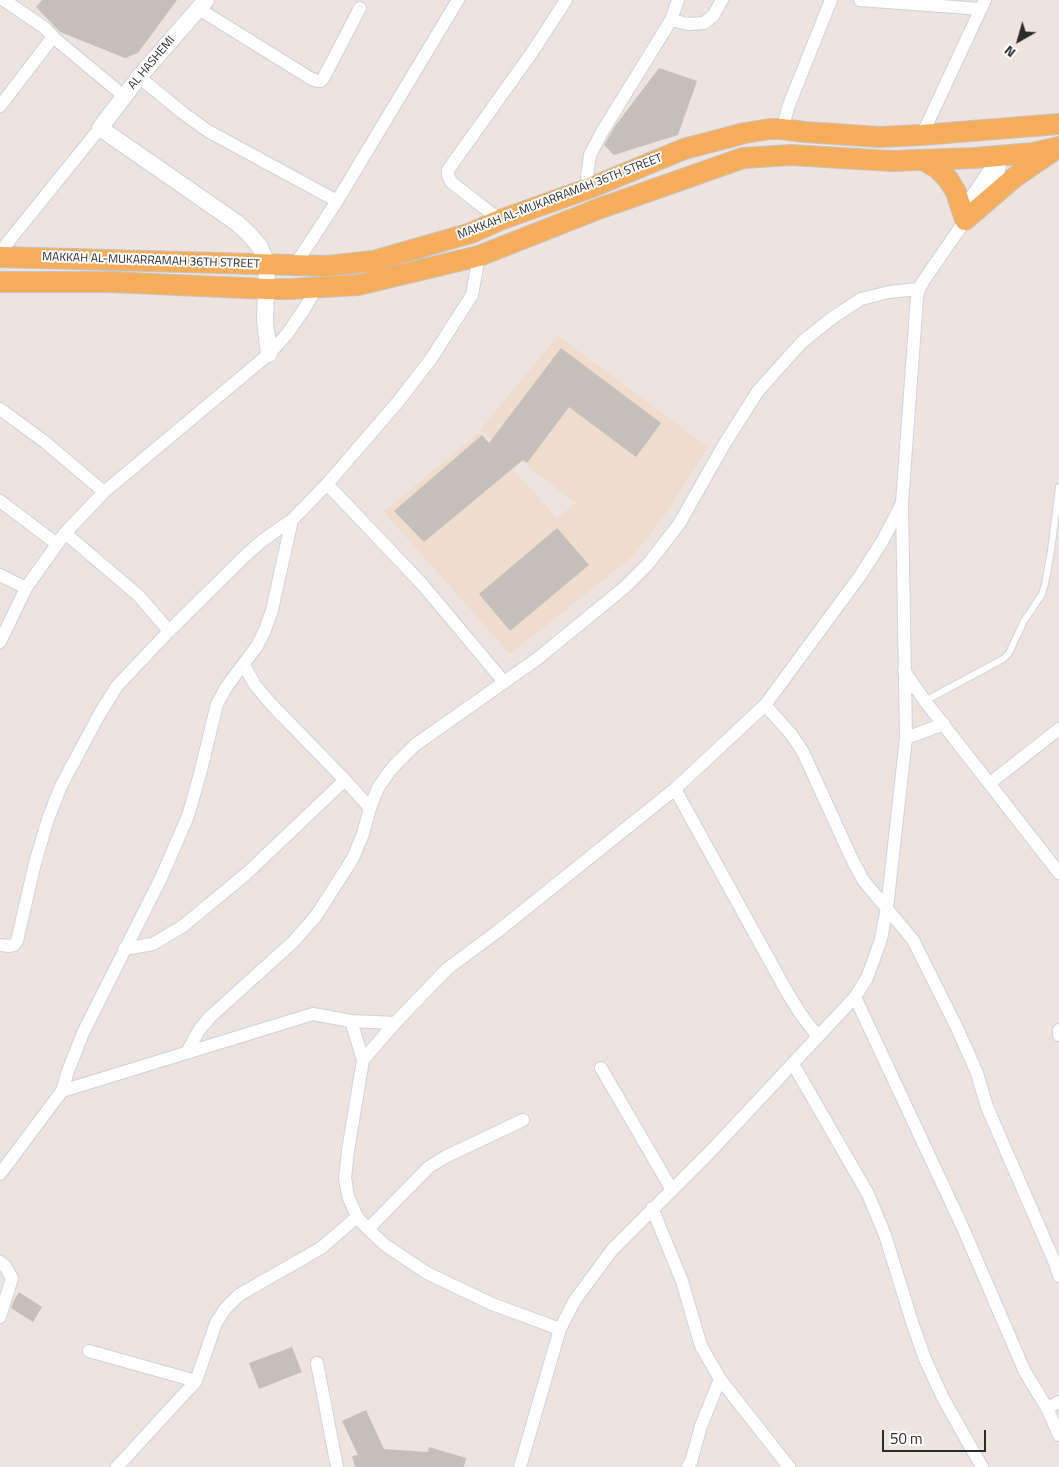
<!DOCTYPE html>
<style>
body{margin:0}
#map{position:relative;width:1059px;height:1467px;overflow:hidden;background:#eee3de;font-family:"Titillium Web",sans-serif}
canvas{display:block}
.north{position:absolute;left:994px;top:15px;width:50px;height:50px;-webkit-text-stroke:4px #fff;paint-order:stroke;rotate:218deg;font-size:14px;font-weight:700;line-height:20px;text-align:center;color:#2c2c2c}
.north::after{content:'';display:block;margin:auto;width:18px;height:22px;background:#2c2c2c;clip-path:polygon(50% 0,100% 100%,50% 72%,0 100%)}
.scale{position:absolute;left:882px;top:1430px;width:104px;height:22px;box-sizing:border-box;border:2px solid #2c2c2c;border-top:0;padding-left:6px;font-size:15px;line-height:18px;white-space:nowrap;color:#2c2c2c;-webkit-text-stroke:4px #fff;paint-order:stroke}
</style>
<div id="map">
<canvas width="1059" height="1467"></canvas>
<div class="north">N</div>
<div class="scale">50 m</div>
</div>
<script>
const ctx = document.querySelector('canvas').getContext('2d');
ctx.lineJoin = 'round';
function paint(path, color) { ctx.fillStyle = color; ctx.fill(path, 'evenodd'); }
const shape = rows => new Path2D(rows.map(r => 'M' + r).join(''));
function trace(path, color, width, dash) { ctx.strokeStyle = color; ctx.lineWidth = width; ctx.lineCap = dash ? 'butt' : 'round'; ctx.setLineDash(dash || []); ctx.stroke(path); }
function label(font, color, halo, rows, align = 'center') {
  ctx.font = font + ' "Titillium Web",sans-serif'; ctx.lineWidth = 4; ctx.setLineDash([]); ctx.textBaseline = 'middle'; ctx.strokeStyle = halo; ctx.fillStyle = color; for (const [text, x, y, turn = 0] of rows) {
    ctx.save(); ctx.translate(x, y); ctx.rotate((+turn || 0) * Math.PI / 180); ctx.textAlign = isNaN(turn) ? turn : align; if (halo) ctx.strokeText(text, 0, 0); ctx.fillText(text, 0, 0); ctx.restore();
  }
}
paint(shape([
 [558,336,708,447,664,516,632,557,510,654,384,512,478,433,482,435,557,518,576,503,480,430]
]), '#f0dccd');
paint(shape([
 [42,0,177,0,138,53,125,58,60,32,36,7],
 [659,68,697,81,678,135,614,155,604,145,615,126],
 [561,348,661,423,636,457,569,407,527,463,523,460,424,542,394,511,482,435,489,443],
 [557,528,589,565,510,631,479,594],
 [19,1292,42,1307,33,1322,11,1308,14,1300],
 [292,1347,302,1372,259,1389,249,1363],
 [366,1410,384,1449,428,1452,429,1447,466,1458,464,1467,355,1467,352,1456,358,1455,342,1421]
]), '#c6bfb9');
const service = shape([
 [925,701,1003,659,1009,653,1024,621,1042,594,1045,584,1051,551,1059,487]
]);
const minor = shape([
 [4,0,45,28,53,37,124,96],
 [860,0,981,9],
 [199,9,310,78,317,81,321,81,324,77,360,8],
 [671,20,688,24,704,23,713,16,722,0],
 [139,77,183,113,208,131,337,201],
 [0,106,53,37],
 [782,129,789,105,831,0],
 [922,135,985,0],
 [590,188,587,177,590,155,602,132,671,20,678,0],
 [984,198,999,170,1002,156],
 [965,217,968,206,972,196,992,166,1002,156],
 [500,220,451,182,448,175,448,170,533,51,566,0],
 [0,252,100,128],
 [295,265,337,201,458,0],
 [0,409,45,442,104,492],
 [327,484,422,584,504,682],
 [0,501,57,544],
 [65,533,139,596,169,631],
 [0,575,26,588],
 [0,642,26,588,65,533,104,492,269,354,287,334,303,311,319,284],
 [244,665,255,685,271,704,345,780,370,808],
 [904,671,925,701,1059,873],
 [765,705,791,734,803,752,851,857,863,880,913,940,958,1030,977,1073,987,1107,1055,1263,1059,1276],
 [906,738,944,724],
 [990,783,1059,729],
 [675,789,787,992,800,1013,818,1037],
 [0,945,9,946,14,945,17,941,35,863,48,819,61,786,99,715,117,686,169,631,247,554,263,540,292,520],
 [124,949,153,944,183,926,246,874,345,780],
 [855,997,963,1228,1025,1372,1047,1408,1059,1435],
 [351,1021,363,1060],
 [1059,1030,1059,1035],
 [187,1052,199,1030,210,1017,293,942,316,916,353,858,363,834,370,808,378,788,389,772,397,763,415,745,537,659,625,587,648,564,679,524,725,443,758,391,802,342,832,318,861,299,889,292,919,289],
 [793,1064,868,1194,885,1235,912,1322,925,1359,943,1398,982,1467],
 [601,1068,672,1190],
 [62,1091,313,1014,351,1021,395,1023],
 [0,1174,62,1091,68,1071,83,1033,161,878,188,816,200,774,217,704,227,686,257,646,265,630,272,610,292,520,327,484,397,403,431,359,472,295,479,256],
 [652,1208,682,1281,701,1346,720,1379,789,1467],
 [368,1229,429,1167,445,1157,523,1120],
 [0,1262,5,1266,12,1278,0,1317],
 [560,1329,492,1304,427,1273,385,1245,368,1229,357,1217,348,1196,345,1178,348,1151,363,1060,395,1023,447,969,498,931,675,789,765,705,860,576,883,540,901,505],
 [89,1351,196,1381],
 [317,1363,337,1467],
 [1047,1408,1059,1402],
 [117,1467,196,1381,216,1323,225,1309,239,1295,321,1248,357,1217],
 [520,1467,560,1329,575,1300,612,1250,710,1152,855,997,867,978,874,959,881,939,887,908,906,738,902,503,917,298,919,289,924,280,969,215],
 [688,1467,691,1462,701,1426,720,1379]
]);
const tertiary = shape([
 [206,0,139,77,100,128,237,223,249,234,260,247,267,264,265,321,269,354]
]);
const primary = shape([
 [923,160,937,168,948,179,956,192,965,220,1015,177,1050,153],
 [0,257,327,266,373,261,471,233,500,220,590,188,684,149,745,133,770,129,782,129,805,132,879,137,922,135,1059,124],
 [0,282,110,282,267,289,290,289,358,285,479,256,598,209,743,158,791,155,891,161,974,158,1033,153,1059,147]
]);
trace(service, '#ccd4de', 8);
trace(minor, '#ccd4de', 14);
trace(tertiary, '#ccd4de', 18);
trace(primary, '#c4c4c4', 22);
trace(service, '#fff', 6);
trace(minor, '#fff', 12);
trace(tertiary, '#fff', 16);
trace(primary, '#f6ad5b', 20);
label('12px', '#2c2c2c', '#fff', [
 ["AL HASHEMI",152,63,-50],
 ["MAKKAH AL-MUKARRAMAH 36TH STREET",560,197,-21],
 ["MAKKAH AL-MUKARRAMAH 36TH STREET",151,261,2]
]);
</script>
